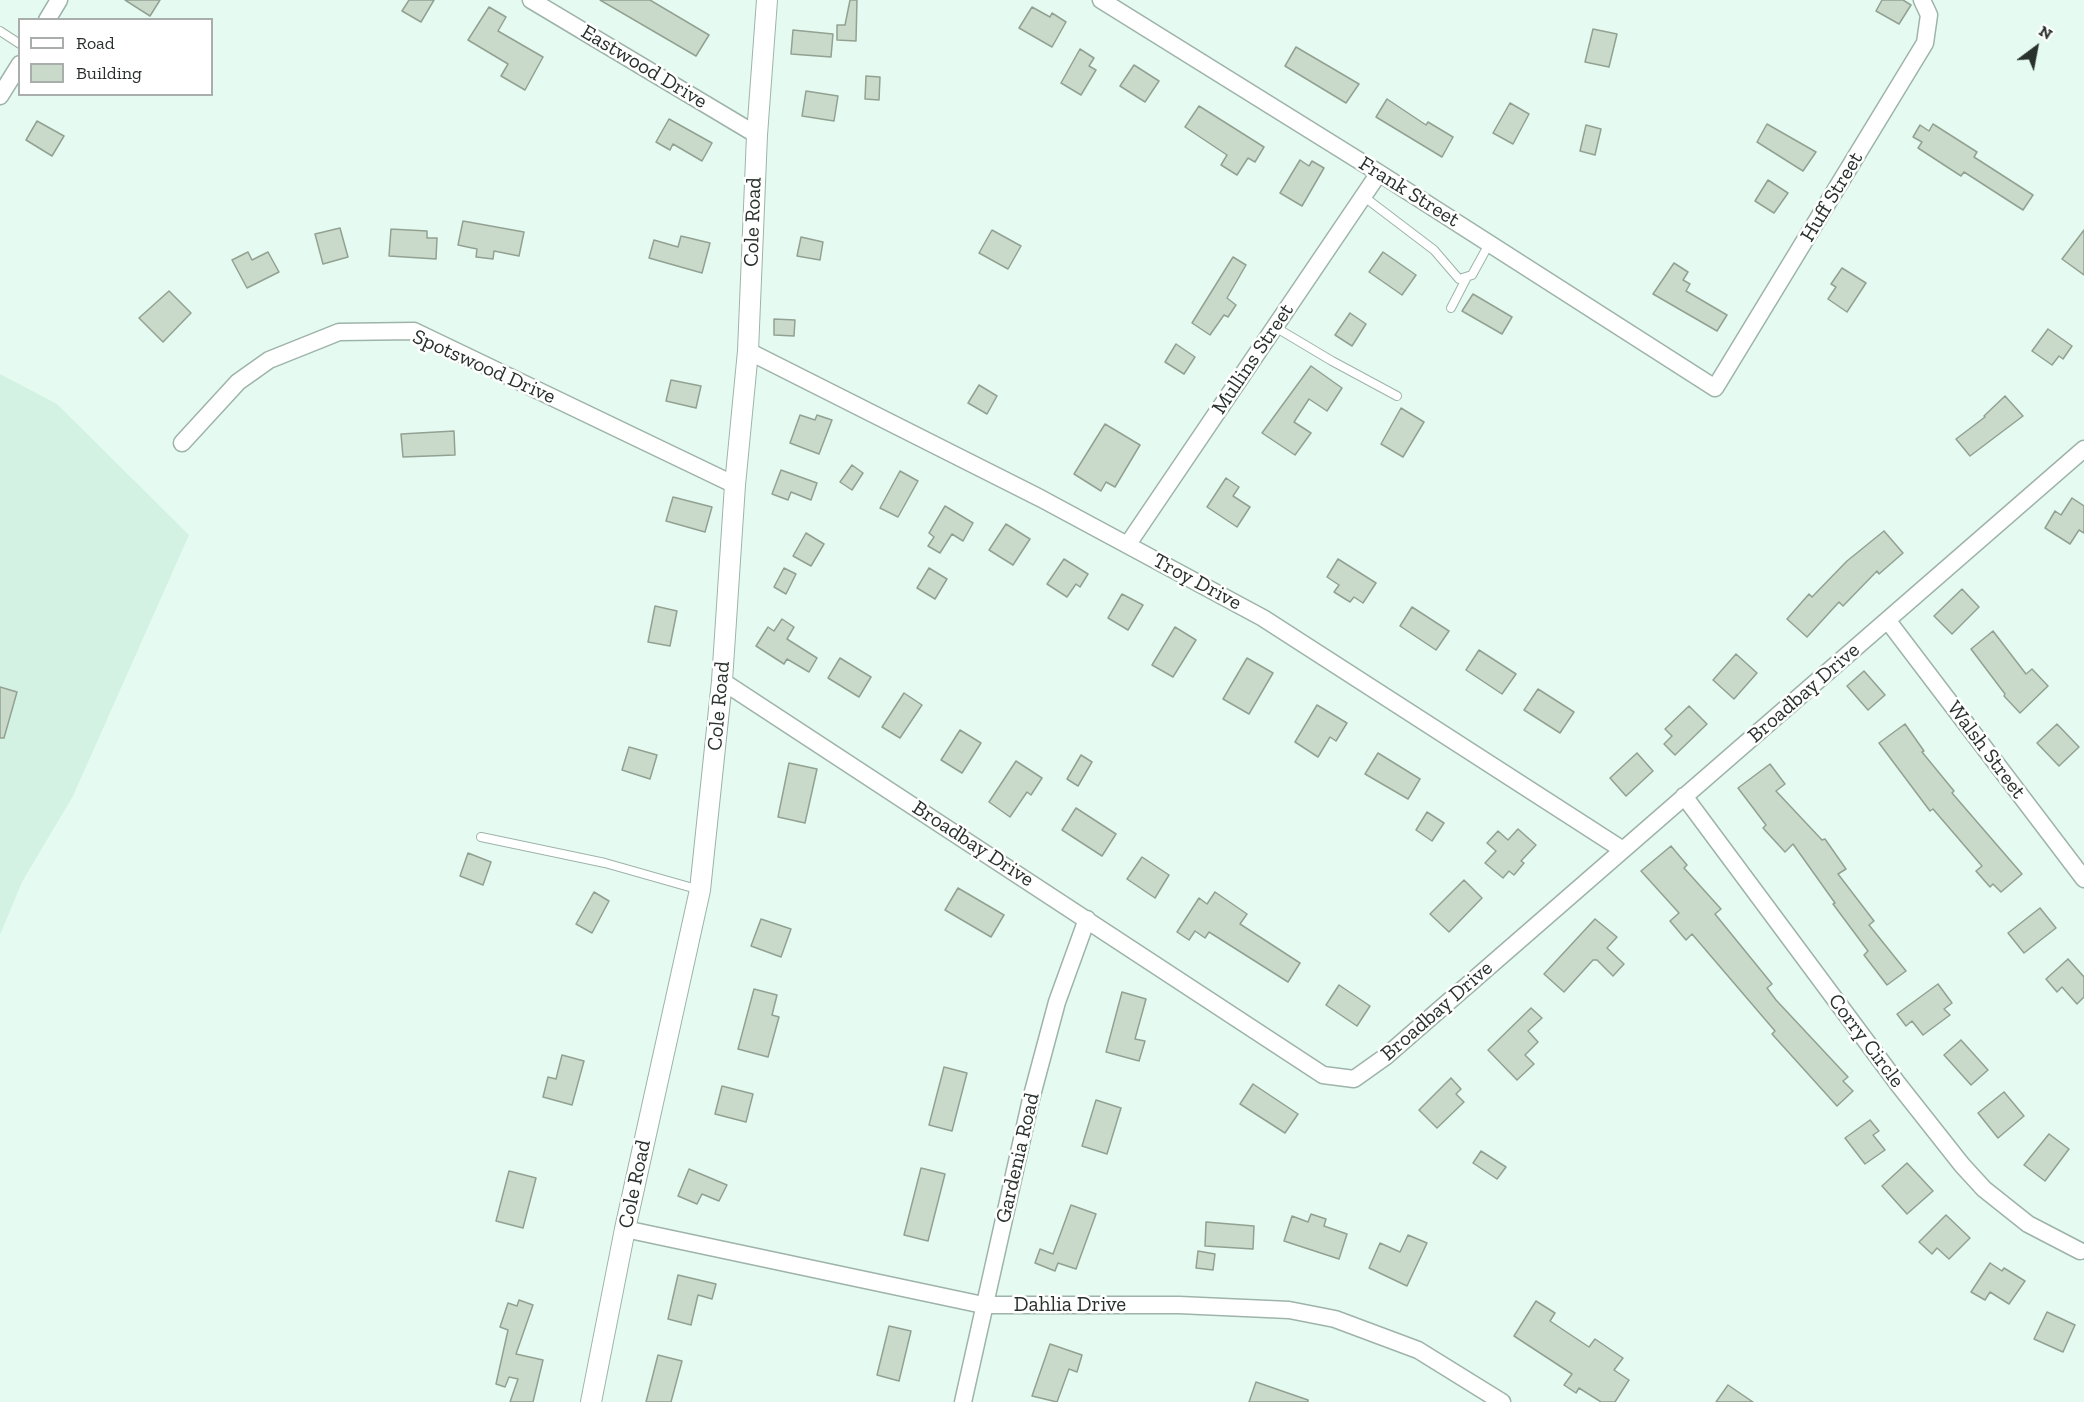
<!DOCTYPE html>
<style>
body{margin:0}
#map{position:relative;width:2084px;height:1402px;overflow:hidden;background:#e5fbf1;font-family:"Zilla Slab",serif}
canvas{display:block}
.legend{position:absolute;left:18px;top:18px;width:195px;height:78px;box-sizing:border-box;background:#fff;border:2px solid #a9adab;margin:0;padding:8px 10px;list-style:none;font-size:18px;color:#29312d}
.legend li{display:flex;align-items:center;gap:12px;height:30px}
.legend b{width:30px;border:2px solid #a9adab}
.north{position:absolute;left:2006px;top:18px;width:60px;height:60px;-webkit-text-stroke:4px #fff;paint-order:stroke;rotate:32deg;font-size:16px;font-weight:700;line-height:24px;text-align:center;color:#29312d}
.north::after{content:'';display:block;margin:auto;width:21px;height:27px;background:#29312d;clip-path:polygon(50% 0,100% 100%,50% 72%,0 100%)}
</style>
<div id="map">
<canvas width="2084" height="1402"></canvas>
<ul class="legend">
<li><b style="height:8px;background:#fff"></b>Road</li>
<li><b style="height:16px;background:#cadaca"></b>Building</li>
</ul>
<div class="north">N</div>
</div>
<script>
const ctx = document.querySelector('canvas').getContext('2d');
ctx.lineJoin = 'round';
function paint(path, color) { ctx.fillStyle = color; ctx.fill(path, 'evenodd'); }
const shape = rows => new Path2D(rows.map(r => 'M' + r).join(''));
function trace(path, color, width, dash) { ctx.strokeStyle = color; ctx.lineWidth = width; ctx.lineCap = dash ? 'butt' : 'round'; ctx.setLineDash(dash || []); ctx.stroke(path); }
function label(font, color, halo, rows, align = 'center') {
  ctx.font = font + ' "Zilla Slab",serif'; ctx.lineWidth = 5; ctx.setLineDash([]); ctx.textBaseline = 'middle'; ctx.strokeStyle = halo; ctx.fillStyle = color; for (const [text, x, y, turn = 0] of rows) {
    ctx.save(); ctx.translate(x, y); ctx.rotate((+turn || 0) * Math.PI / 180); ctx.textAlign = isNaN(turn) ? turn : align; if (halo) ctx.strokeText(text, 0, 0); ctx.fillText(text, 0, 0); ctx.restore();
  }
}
paint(shape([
 [0,374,57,404,189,535,73,796,22,882,0,935]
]), '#d3f2e3');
const building = shape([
 [125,0,160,0,150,16,125,0],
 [409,0,434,0,421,22,402,11,409,0],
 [600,0,650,0,709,35,696,56,600,0],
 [850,0,857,0,856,41,837,40,837,25,845,25,850,0],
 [1882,0,1903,0,1911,5,1899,24,1876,11,1882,0],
 [489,7,506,17,498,31,543,57,525,90,501,76,508,64,468,40,489,7],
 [1032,7,1050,17,1052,13,1066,22,1052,47,1019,28,1032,7],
 [1593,29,1617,34,1609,67,1585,62,1593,29],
 [793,30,833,34,831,57,791,54,793,30],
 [1296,47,1359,84,1346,103,1285,66,1296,47],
 [1080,49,1094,58,1089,66,1096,70,1081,95,1061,83,1080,49],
 [1134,65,1159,81,1145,102,1120,86,1134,65],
 [866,76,880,77,879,100,865,99,866,76],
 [806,91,838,96,834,121,802,116,806,91],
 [1387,99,1426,125,1428,122,1453,137,1442,157,1376,117,1387,99],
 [1510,103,1529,114,1513,144,1493,133,1510,103],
 [1199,106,1264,147,1255,162,1248,158,1237,175,1221,165,1227,155,1185,127,1199,106],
 [669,119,712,143,702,161,673,144,670,150,656,142,669,119],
 [37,121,64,136,52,156,26,140,37,121],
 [1767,124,1816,152,1803,171,1757,142,1767,124],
 [1933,124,1977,152,1974,157,2033,195,2023,210,1964,172,1961,176,1918,148,1922,142,1913,137,1920,125,1929,131,1933,124],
 [1586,125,1601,129,1595,155,1580,151,1586,125],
 [1300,160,1309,166,1312,161,1324,168,1302,206,1280,193,1300,160],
 [1768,180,1788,193,1774,213,1755,201,1768,180],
 [463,221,524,232,519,256,494,251,493,259,476,257,477,249,458,245,463,221],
 [340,228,348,257,323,264,315,234,340,228],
 [391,229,427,231,427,238,437,238,436,259,389,256,391,229],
 [992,230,1021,246,1008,269,979,253,992,230],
 [2084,230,2084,275,2062,259,2084,230],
 [681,236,710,243,702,273,649,258,654,240,678,247,681,236],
 [801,237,823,242,820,260,797,256,801,237],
 [248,252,252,260,268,252,279,272,247,288,232,260,248,252],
 [1383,252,1416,275,1402,295,1369,272,1383,252],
 [1233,257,1246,265,1227,298,1236,305,1228,317,1224,315,1210,335,1192,323,1233,257],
 [1674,263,1688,272,1683,280,1690,284,1686,291,1727,315,1717,331,1653,294,1674,263],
 [1842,268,1866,283,1847,312,1828,299,1836,287,1831,284,1842,268],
 [169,291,191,313,163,342,139,318,169,291],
 [1473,294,1512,317,1502,334,1462,311,1473,294],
 [1350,313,1366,324,1352,346,1335,335,1350,313],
 [774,319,795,320,794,336,774,335,774,319],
 [2048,329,2072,346,2063,359,2059,356,2052,365,2032,351,2048,329],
 [1176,344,1195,357,1184,374,1165,362,1176,344],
 [1311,366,1342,388,1327,411,1309,399,1294,422,1311,433,1295,455,1262,433,1311,366],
 [671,380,701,386,696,408,666,401,671,380],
 [979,385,997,396,987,414,968,403,979,385],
 [2005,396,2023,416,1970,456,1956,439,1985,417,1984,416,2005,396],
 [1401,408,1424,422,1403,457,1381,444,1401,408],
 [800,415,815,420,817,415,832,420,819,454,790,443,800,415],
 [1105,424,1140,445,1115,487,1106,482,1101,491,1074,474,1105,424],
 [454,431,455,455,403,457,401,434,454,431],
 [852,465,863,473,852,490,840,482,852,465],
 [781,470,817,483,811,500,791,492,788,500,772,494,781,470],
 [900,471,918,481,898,517,880,508,900,471],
 [1226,478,1239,487,1233,496,1250,507,1237,527,1207,507,1226,478],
 [673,497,712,507,705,532,666,521,673,497],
 [2072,498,2084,506,2084,533,2079,530,2070,544,2045,528,2055,511,2061,515,2072,498],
 [945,506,973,523,963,541,952,534,940,553,928,546,934,537,929,533,945,506],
 [1006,524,1030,539,1013,565,989,550,1006,524],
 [1884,531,1903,553,1879,574,1877,571,1843,606,1839,602,1807,637,1787,619,1809,594,1812,597,1847,561,1884,531],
 [806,533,824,544,811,566,793,556,806,533],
 [1064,559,1088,574,1080,587,1076,584,1067,597,1047,584,1064,559],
 [1338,559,1376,583,1363,603,1354,597,1350,602,1334,592,1339,585,1327,577,1338,559],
 [784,568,796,574,786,594,774,587,784,568],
 [929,568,947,579,935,599,917,588,929,568],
 [1962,589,1979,607,1952,634,1934,616,1962,589],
 [1122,594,1143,605,1128,630,1108,618,1122,594],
 [655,606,677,611,670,646,648,642,655,606],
 [1412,607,1449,631,1436,650,1400,626,1412,607],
 [782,619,794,627,787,639,817,658,809,672,787,659,784,664,756,646,768,627,774,631,782,619],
 [1175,627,1196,640,1173,677,1152,665,1175,627],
 [1993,631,2026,674,2032,669,2048,686,2020,713,2004,696,2005,694,1971,649,1993,631],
 [1479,650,1516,674,1502,694,1466,670,1479,650],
 [1736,654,1757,673,1734,699,1713,680,1736,654],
 [840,658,871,677,859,697,828,678,840,658],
 [1247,658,1273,673,1249,714,1223,699,1247,658],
 [1864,671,1885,695,1868,710,1847,686,1864,671],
 [0,687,17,692,4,738,0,738,0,687],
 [1538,689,1574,712,1560,733,1524,710,1538,689],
 [904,693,922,705,900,738,882,727,904,693],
 [1317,705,1347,723,1336,741,1330,737,1318,757,1295,742,1317,705],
 [1689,706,1707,724,1675,755,1664,744,1672,736,1665,729,1689,706],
 [1905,724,1924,751,1922,752,1954,791,1952,793,2022,874,2001,892,1993,884,1990,887,1976,871,1982,866,1933,809,1930,811,1879,743,1905,724],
 [2057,724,2079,747,2059,766,2037,743,2057,724],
 [960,730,981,743,962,773,941,760,960,730],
 [629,747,657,755,650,779,622,770,629,747],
 [1378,753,1420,779,1408,799,1365,774,1378,753],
 [1637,753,1653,771,1626,796,1610,778,1637,753],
 [1081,755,1092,762,1078,786,1067,779,1081,755],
 [1016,761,1042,778,1031,795,1027,792,1010,817,989,802,1016,761],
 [789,763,817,769,805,823,778,817,789,763],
 [1770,764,1785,784,1776,791,1822,840,1825,839,1846,869,1838,874,1874,921,1869,925,1906,971,1887,985,1864,955,1868,951,1833,904,1835,903,1793,844,1785,852,1763,828,1766,825,1738,788,1770,764],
 [1076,808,1116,834,1102,856,1062,830,1076,808],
 [1427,812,1444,823,1432,841,1416,830,1427,812],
 [1518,829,1536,845,1521,861,1524,863,1514,875,1509,871,1503,878,1485,863,1496,851,1487,843,1498,831,1508,840,1518,829],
 [1671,846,1687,865,1684,868,1721,909,1715,914,1772,984,1767,988,1776,1000,1848,1077,1843,1081,1853,1091,1837,1106,1772,1034,1775,1031,1692,934,1686,940,1670,921,1679,913,1641,871,1671,846],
 [468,853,491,862,483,885,460,876,468,853],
 [1142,857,1169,875,1155,898,1127,879,1142,857],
 [1464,880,1482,898,1449,932,1430,914,1464,880],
 [958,888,1004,915,991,937,945,910,958,888],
 [594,892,609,901,592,933,576,924,594,892],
 [1215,892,1247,914,1240,924,1300,963,1288,982,1209,932,1205,938,1195,931,1189,940,1177,932,1199,898,1207,904,1215,892],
 [2040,908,2056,928,2024,953,2008,933,2040,908],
 [761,919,791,929,781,957,751,946,761,919],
 [1595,919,1617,937,1607,948,1624,964,1613,976,1597,960,1593,960,1564,992,1544,974,1595,919],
 [2068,959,2084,977,2084,997,2077,1004,2062,987,2057,992,2046,979,2068,959],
 [1938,984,1952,1003,1944,1009,1950,1015,1923,1035,1912,1021,1906,1026,1897,1014,1938,984],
 [1339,985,1370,1006,1357,1026,1326,1005,1339,985],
 [754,989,777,995,772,1015,779,1017,768,1057,738,1049,754,989],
 [1122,992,1146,999,1135,1039,1145,1041,1139,1061,1106,1052,1122,992],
 [1531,1008,1542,1018,1528,1031,1538,1042,1525,1055,1534,1064,1517,1080,1488,1050,1531,1008],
 [1961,1040,1988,1070,1971,1085,1944,1055,1961,1040],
 [562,1055,584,1061,572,1105,543,1097,548,1077,556,1079,562,1055],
 [944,1067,967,1073,952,1131,929,1125,944,1067],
 [1451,1078,1461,1089,1456,1094,1464,1102,1437,1128,1419,1110,1451,1078],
 [1253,1084,1298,1114,1285,1133,1240,1104,1253,1084],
 [722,1086,753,1094,746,1122,715,1114,722,1086],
 [2004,1092,2024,1116,1998,1138,1978,1113,2004,1092],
 [1096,1100,1121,1108,1107,1154,1082,1146,1096,1100],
 [1870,1120,1879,1131,1873,1135,1885,1150,1865,1164,1845,1138,1870,1120],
 [2049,1134,2069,1149,2045,1181,2024,1165,2049,1134],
 [1481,1151,1506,1167,1497,1179,1473,1163,1481,1151],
 [1907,1163,1933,1191,1907,1214,1882,1186,1907,1163],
 [921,1168,945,1174,928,1241,904,1235,921,1168],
 [689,1169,727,1185,719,1201,702,1194,697,1204,678,1196,689,1169],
 [509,1171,536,1178,523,1228,496,1221,509,1171],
 [1071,1205,1096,1214,1076,1269,1058,1263,1055,1271,1035,1263,1040,1249,1053,1254,1071,1205],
 [1311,1214,1326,1219,1324,1226,1347,1234,1339,1259,1284,1241,1292,1216,1308,1222,1311,1214],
 [1946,1215,1970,1238,1949,1259,1937,1248,1932,1254,1919,1242,1946,1215],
 [1206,1222,1254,1226,1253,1249,1205,1246,1206,1222],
 [1408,1235,1427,1243,1407,1286,1369,1268,1380,1243,1400,1252,1408,1235],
 [1198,1251,1215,1254,1213,1270,1196,1268,1198,1251],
 [1990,1263,2002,1271,2004,1268,2025,1281,2009,1304,1990,1292,1985,1300,1971,1292,1990,1263],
 [678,1275,716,1284,712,1299,698,1295,691,1325,668,1319,678,1275],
 [519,1300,533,1305,516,1354,543,1360,533,1402,510,1402,518,1379,509,1377,505,1387,496,1384,508,1330,500,1327,508,1303,517,1306,519,1300],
 [1536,1301,1555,1313,1550,1321,1589,1347,1595,1339,1623,1358,1614,1370,1629,1380,1615,1402,1601,1402,1579,1388,1576,1393,1564,1385,1572,1374,1514,1336,1536,1301],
 [2047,1312,2075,1325,2063,1352,2034,1339,2047,1312],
 [889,1326,911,1331,899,1381,877,1375,889,1326],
 [1050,1344,1082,1355,1077,1372,1069,1369,1057,1402,1032,1396,1050,1344],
 [658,1355,682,1361,671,1402,646,1402,658,1355],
 [1256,1382,1308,1400,1308,1402,1249,1402,1256,1382],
 [1728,1385,1753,1402,1716,1402,1728,1385]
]);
paint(building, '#cadaca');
trace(building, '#92a192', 1.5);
const service = shape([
 [0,31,20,44],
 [1363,196,1434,250,1459,279,1472,275,1489,244],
 [1451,308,1466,279],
 [1275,327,1332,361,1397,396],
 [481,837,605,863,700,890]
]);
const minor = shape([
 [531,0,757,135],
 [1101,0,1379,173,1715,388,1925,43,1929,15,1922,0],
 [47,20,59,0],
 [0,96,20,64],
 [748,351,1040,498,1263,618,1623,850],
 [182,443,238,382,269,360,339,332,414,331,735,485],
 [1128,544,1379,173],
 [1888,621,2084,879],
 [722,681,1323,1075,1354,1079,1385,1057,2084,449],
 [1684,796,1898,1084,1962,1165,1984,1189,2028,1224,2080,1251],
 [625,1229,983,1305,1179,1305,1289,1310,1335,1319,1418,1350,1502,1402],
 [963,1402,1031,1099,1057,1002,1087,919]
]);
const tertiary = shape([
 [591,1402,625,1229,700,890,722,681,735,485,748,351,757,135,767,0]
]);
trace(service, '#9eb3a9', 10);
trace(minor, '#9eb3a9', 19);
trace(tertiary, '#9eb3a9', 22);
trace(service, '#fff', 8);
trace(minor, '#fff', 16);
trace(tertiary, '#fff', 20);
label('21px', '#29312d', '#fff', [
 ["Eastwood Drive",644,67,31],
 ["Frank Street",1409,192,32],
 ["Huff Street",1832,197,-59],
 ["Cole Road",753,222,-88],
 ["Mullins Street",1253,359,-56],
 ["Spotswood Drive",484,367,24],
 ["Troy Drive",1197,582,28],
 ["Broadbay Drive",1804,693,-41],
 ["Cole Road",719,706,-85],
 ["Walsh Street",1986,750,53],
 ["Broadbay Drive",973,844,33],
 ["Broadbay Drive",1437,1011,-41],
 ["Corry Circle",1866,1041,53],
 ["Gardenia Road",1018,1158,-77],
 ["Cole Road",635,1184,-78],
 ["Dahlia Drive",1070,1305]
]);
</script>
